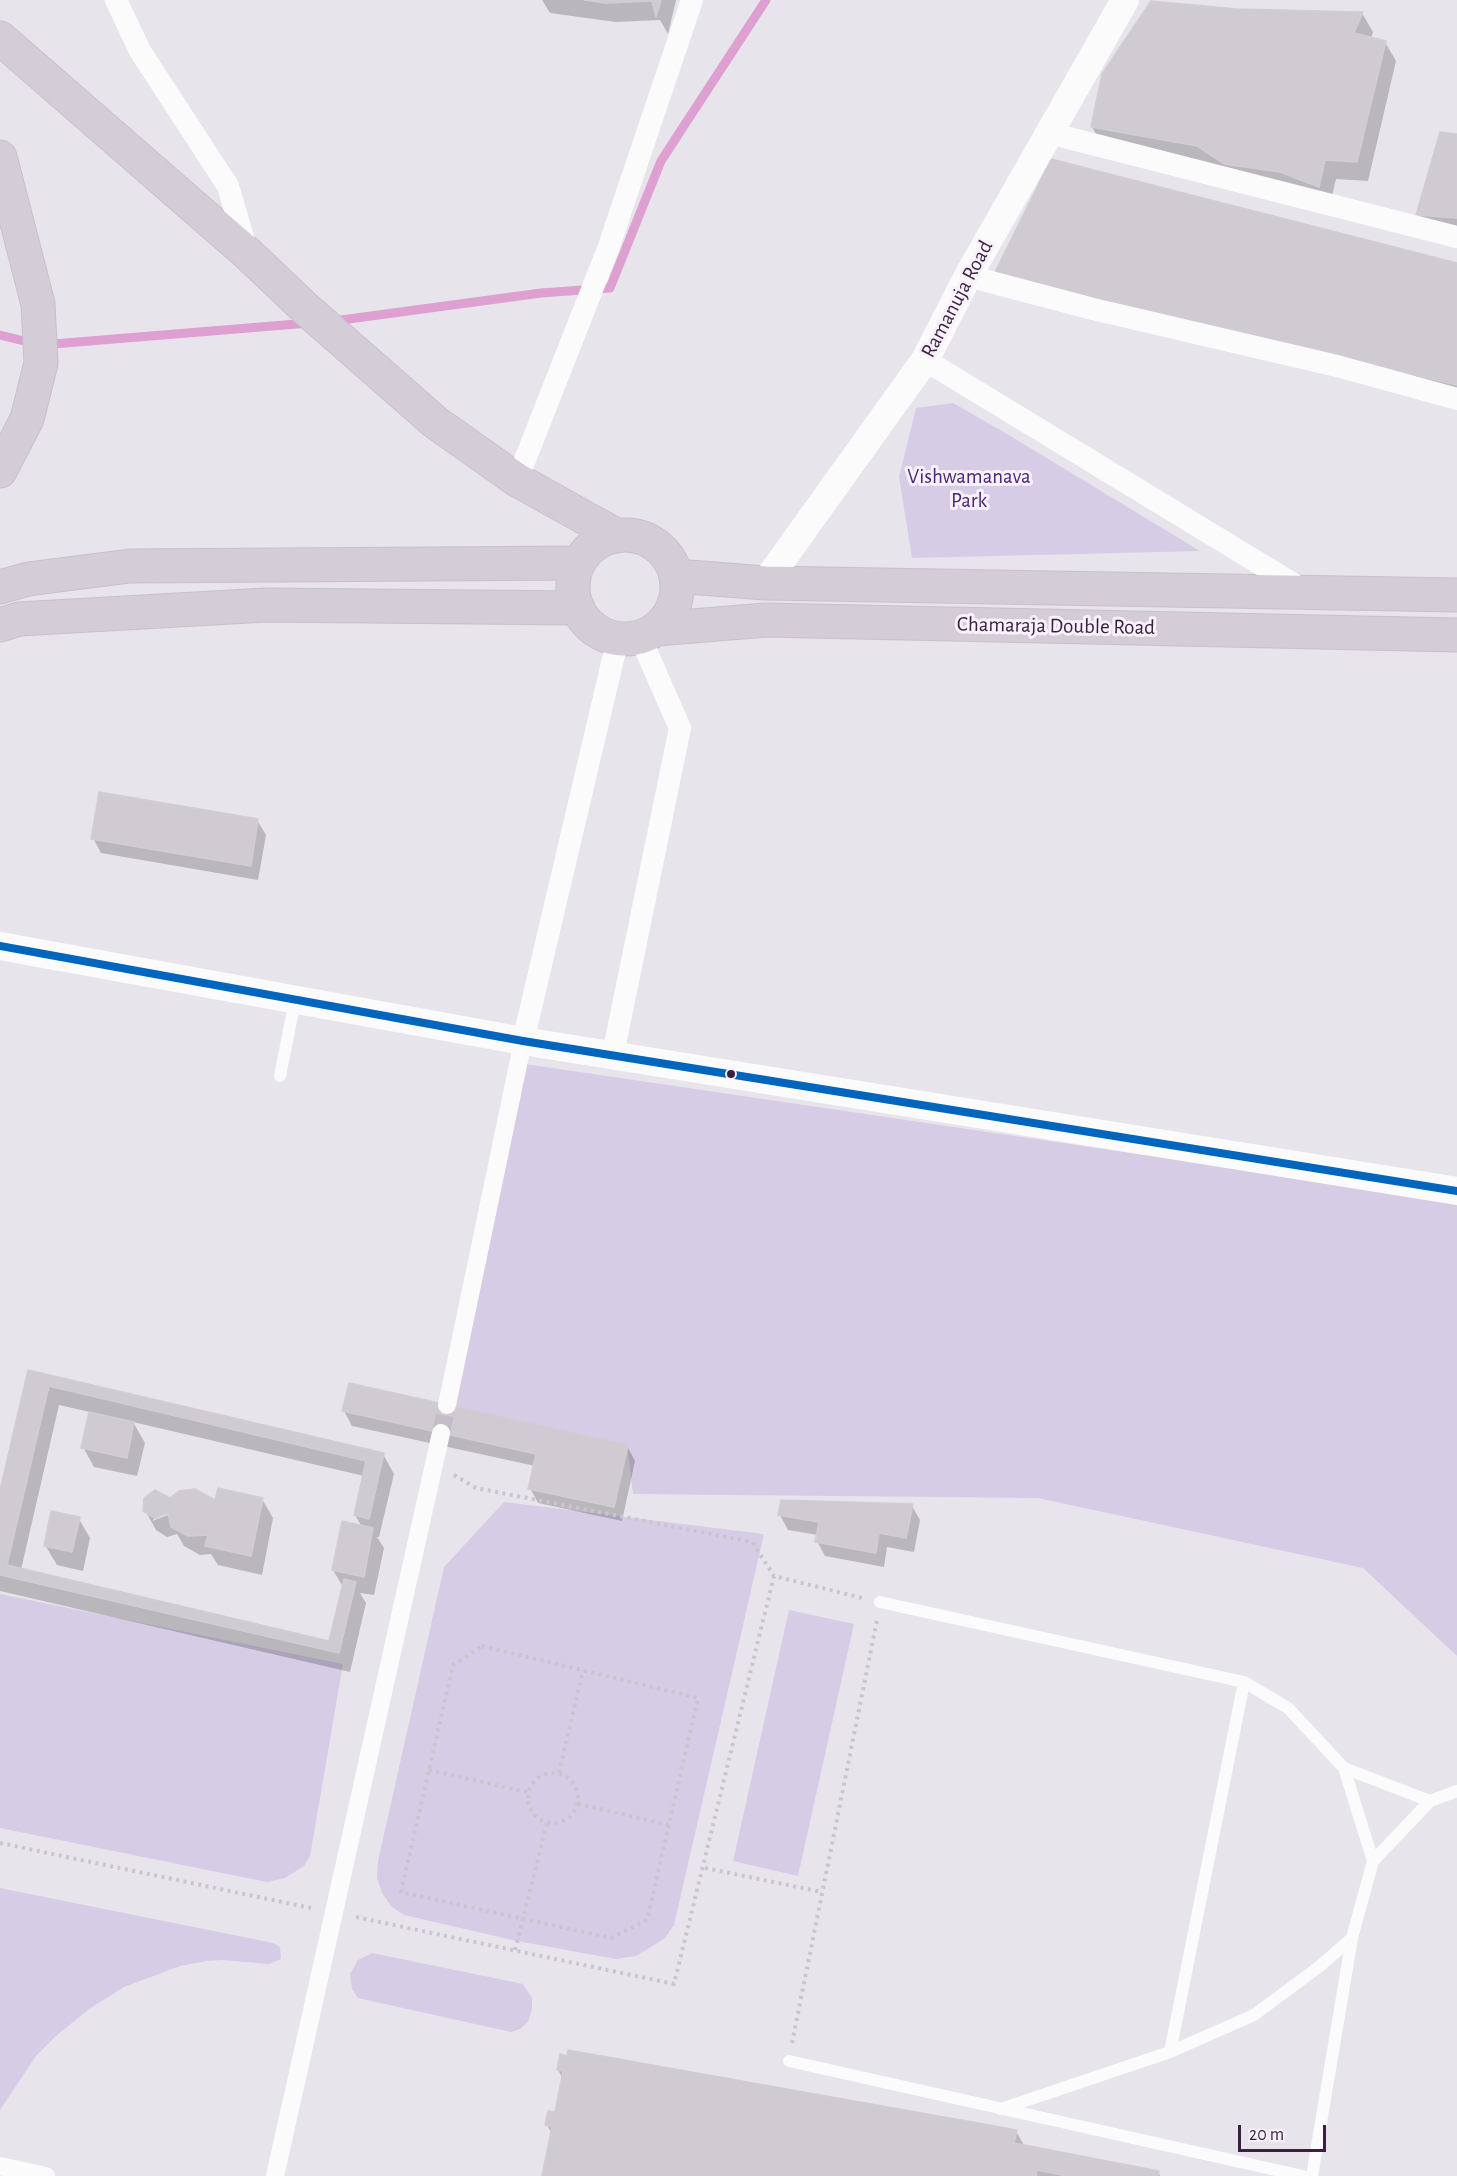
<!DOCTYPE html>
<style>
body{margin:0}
#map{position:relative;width:1457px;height:2176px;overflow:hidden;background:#e8e4eb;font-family:"Alegreya Sans",sans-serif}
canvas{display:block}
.scale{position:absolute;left:1238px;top:2125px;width:88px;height:27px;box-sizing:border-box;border:3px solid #3b1f41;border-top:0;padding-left:8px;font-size:18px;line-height:21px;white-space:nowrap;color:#3b1f41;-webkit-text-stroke:4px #f7f2f9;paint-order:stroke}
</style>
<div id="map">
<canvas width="1457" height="2176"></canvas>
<div class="scale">20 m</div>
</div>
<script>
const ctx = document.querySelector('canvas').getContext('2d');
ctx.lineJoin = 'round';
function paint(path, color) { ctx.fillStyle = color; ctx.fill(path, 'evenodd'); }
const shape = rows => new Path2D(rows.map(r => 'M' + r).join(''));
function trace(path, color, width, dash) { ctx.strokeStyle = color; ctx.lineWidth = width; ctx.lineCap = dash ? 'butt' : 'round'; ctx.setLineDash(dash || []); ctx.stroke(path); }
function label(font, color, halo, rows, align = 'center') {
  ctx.font = font + ' "Alegreya Sans",sans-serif'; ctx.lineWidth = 6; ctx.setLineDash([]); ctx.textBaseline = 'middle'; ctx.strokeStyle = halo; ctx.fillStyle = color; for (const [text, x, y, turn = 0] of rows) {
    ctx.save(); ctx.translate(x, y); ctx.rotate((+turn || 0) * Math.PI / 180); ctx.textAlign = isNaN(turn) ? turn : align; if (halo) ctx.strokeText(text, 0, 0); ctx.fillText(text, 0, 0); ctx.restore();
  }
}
paint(shape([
 [953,403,1007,434,1200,551,912,558,899,477,916,408],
 [525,1064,1457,1201,1457,1656,1363,1568,1038,1498,633,1494,627,1445,447,1405],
 [504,1502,764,1534,674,1925,664,1939,636,1956,616,1959,517,1941,404,1915,392,1907,382,1893,377,1878,378,1861,444,1567],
 [0,1594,343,1664,310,1856,304,1866,285,1878,267,1882,0,1828],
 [789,1610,854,1624,798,1876,733,1861],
 [0,1888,273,1943,280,1947,281,1959,269,1964,223,1960,206,1961,180,1966,124,1987,89,2009,56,2036,36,2056,0,2110],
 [372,1953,523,1984,532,1998,532,2009,528,2022,520,2029,511,2032,358,1998,352,1989,350,1974,358,1960]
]), '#d6cce6');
paint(shape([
 [542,0,676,0,668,34,660,20,616,22,550,13],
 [1237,10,1362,13,1373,32,1371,38,1385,42,1396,61,1368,181,1336,179,1330,205,1103,146,1092,127],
 [1457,136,1457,236,1428,234,1417,215],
 [1457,264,1457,401,1006,295],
 [257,820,266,835,258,880,101,853,93,838],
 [29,1372,383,1454,394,1474,379,1537,377,1537,384,1548,374,1595,360,1593,366,1603,350,1672,0,1591,0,1496],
 [59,1405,90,1412,83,1447,94,1467,137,1476,145,1443,133,1422,364,1476,355,1515,362,1527,333,1570,343,1587,330,1643,21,1570],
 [344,1411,627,1446,635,1461,622,1521,538,1503,530,1488,535,1466,352,1426],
 [262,1499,273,1518,262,1575,218,1565,211,1554,200,1555,184,1546,177,1534,167,1537,156,1530,145,1510,170,1500,216,1502],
 [175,1509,176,1512,152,1521,157,1516],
 [912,1506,920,1520,914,1552,887,1547,884,1567,825,1556,817,1541,818,1535,788,1530,780,1515],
 [79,1519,90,1538,83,1571,57,1565,45,1545],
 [558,2070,1016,2131,1025,2147,1158,2172,1160,2176,543,2176,552,2134,547,2125,556,2114,563,2079]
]), '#0003');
trace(shape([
 [334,321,541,293,610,288,661,161,766,0],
 [0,335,41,345,309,323]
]), '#dea0d0', 9);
const building = shape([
 [584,0,661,0,656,17,652,1,605,3,584,0],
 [1151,1,1237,9,1363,12,1354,33,1386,41,1357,162,1325,160,1319,187,1280,172,1224,164,1197,146,1091,127,1102,74,1151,1],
 [1440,132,1457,134,1457,218,1416,215,1440,132],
 [1051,159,1457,263,1457,385,993,276,1051,159],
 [99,792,258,819,251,866,91,839,99,792],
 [28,1370,384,1453,369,1519,354,1515,366,1461,49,1386,7,1565,329,1641,344,1579,356,1582,339,1653,0,1575,0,1490,28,1370],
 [349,1383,628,1445,614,1507,528,1489,536,1454,342,1411,349,1383],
 [89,1412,134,1422,127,1458,81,1448,89,1412],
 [218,1488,263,1498,251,1556,205,1546,208,1535,188,1536,171,1527,168,1513,155,1518,143,1511,144,1498,155,1490,170,1498,179,1491,195,1489,215,1500,218,1488],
 [781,1500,913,1504,906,1538,879,1533,876,1553,815,1542,819,1522,778,1515,781,1500],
 [51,1511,80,1517,72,1552,44,1546,51,1511],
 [342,1521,373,1528,364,1577,332,1570,342,1521],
 [568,2050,1017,2130,1014,2143,1159,2171,1158,2176,1066,2176,1037,2170,1036,2176,542,2176,552,2126,545,2125,548,2111,555,2112,563,2071,557,2070,560,2054,567,2056,568,2050]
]);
paint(building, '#d0cbd2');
trace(building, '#d1cdd4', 1.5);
trace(shape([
 [441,1433,447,1405]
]), '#c5bdc9', 18, [18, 9]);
const primary = shape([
 [0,38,247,253,305,308,435,422,517,480,616,535],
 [0,157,38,304,41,363,27,419,0,471],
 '573 587a52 52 0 1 1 104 0a52 52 0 1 1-104 0Z',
 [676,576,765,583,1457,595],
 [0,587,28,579,130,566,579,563],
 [0,625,19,619,266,605,578,608],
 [656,629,766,620,1457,635]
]);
trace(primary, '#c8c0cb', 35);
trace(shape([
 [454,1475,476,1488,752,1542,774,1576],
 [482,1646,698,1698,647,1920,611,1938,401,1892,453,1665,482,1646],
 [429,1770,527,1792],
 '528 1798a25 25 0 1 1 50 0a25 25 0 1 1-50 0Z',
 [559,1773,583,1670],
 [578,1804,669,1825],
 [0,1843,311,1908],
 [705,1868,822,1892],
 [356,1917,674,1984,774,1576,862,1598],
 [515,1950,547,1823],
 [792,2043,877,1620]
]), '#cbc4ce', 4, [3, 4.5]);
trace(shape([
 [280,1076,295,1000],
 [880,1602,1244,1682,1288,1708,1344,1768,1430,1801],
 [1344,1768,1373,1861],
 [1170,2052,1244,1682],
 [789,2061,1303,2176],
 [1001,2109,1170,2052,1254,2015,1320,1966,1352,1938,1373,1861,1430,1801,1457,1791],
 [1312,2176,1352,1938]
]), '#fcfbfc', 12);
trace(shape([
 [447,1405,523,1041],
 [0,2166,46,2176],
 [275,2176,441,1433]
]), '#fcfbfc', 18);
trace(shape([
 [116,0,140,51,228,186,247,251],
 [1049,133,1457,237],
 [968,276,1093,309,1337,366,1457,399],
 [925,360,1303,590],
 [517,480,608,249,692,0],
 [523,1041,618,638],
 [613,1054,680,728,640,637]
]), '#fcfbfc', 22);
trace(shape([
 [765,583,925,360,968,276,1125,0],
 [0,946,523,1041,1457,1191]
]), '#fcfbfc', 28);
trace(primary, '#d4cdd7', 33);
trace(shape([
 [0,946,523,1041,1457,1191]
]), '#0065bd', 8);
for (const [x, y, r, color] of [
 [731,1074,5,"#3b1f41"]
]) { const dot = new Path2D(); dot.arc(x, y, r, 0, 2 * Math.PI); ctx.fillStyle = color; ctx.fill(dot); trace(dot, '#f7f2f9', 2); }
label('21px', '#3b1f41', '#f7f2f9', [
 ["Ramanuja Road",957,299,-62],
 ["Chamaraja Double Road",1056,626,1]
]);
label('21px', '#4f247c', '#f7f2f9', [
 ["Vishwamanava",969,477],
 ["Park",969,501]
]);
</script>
